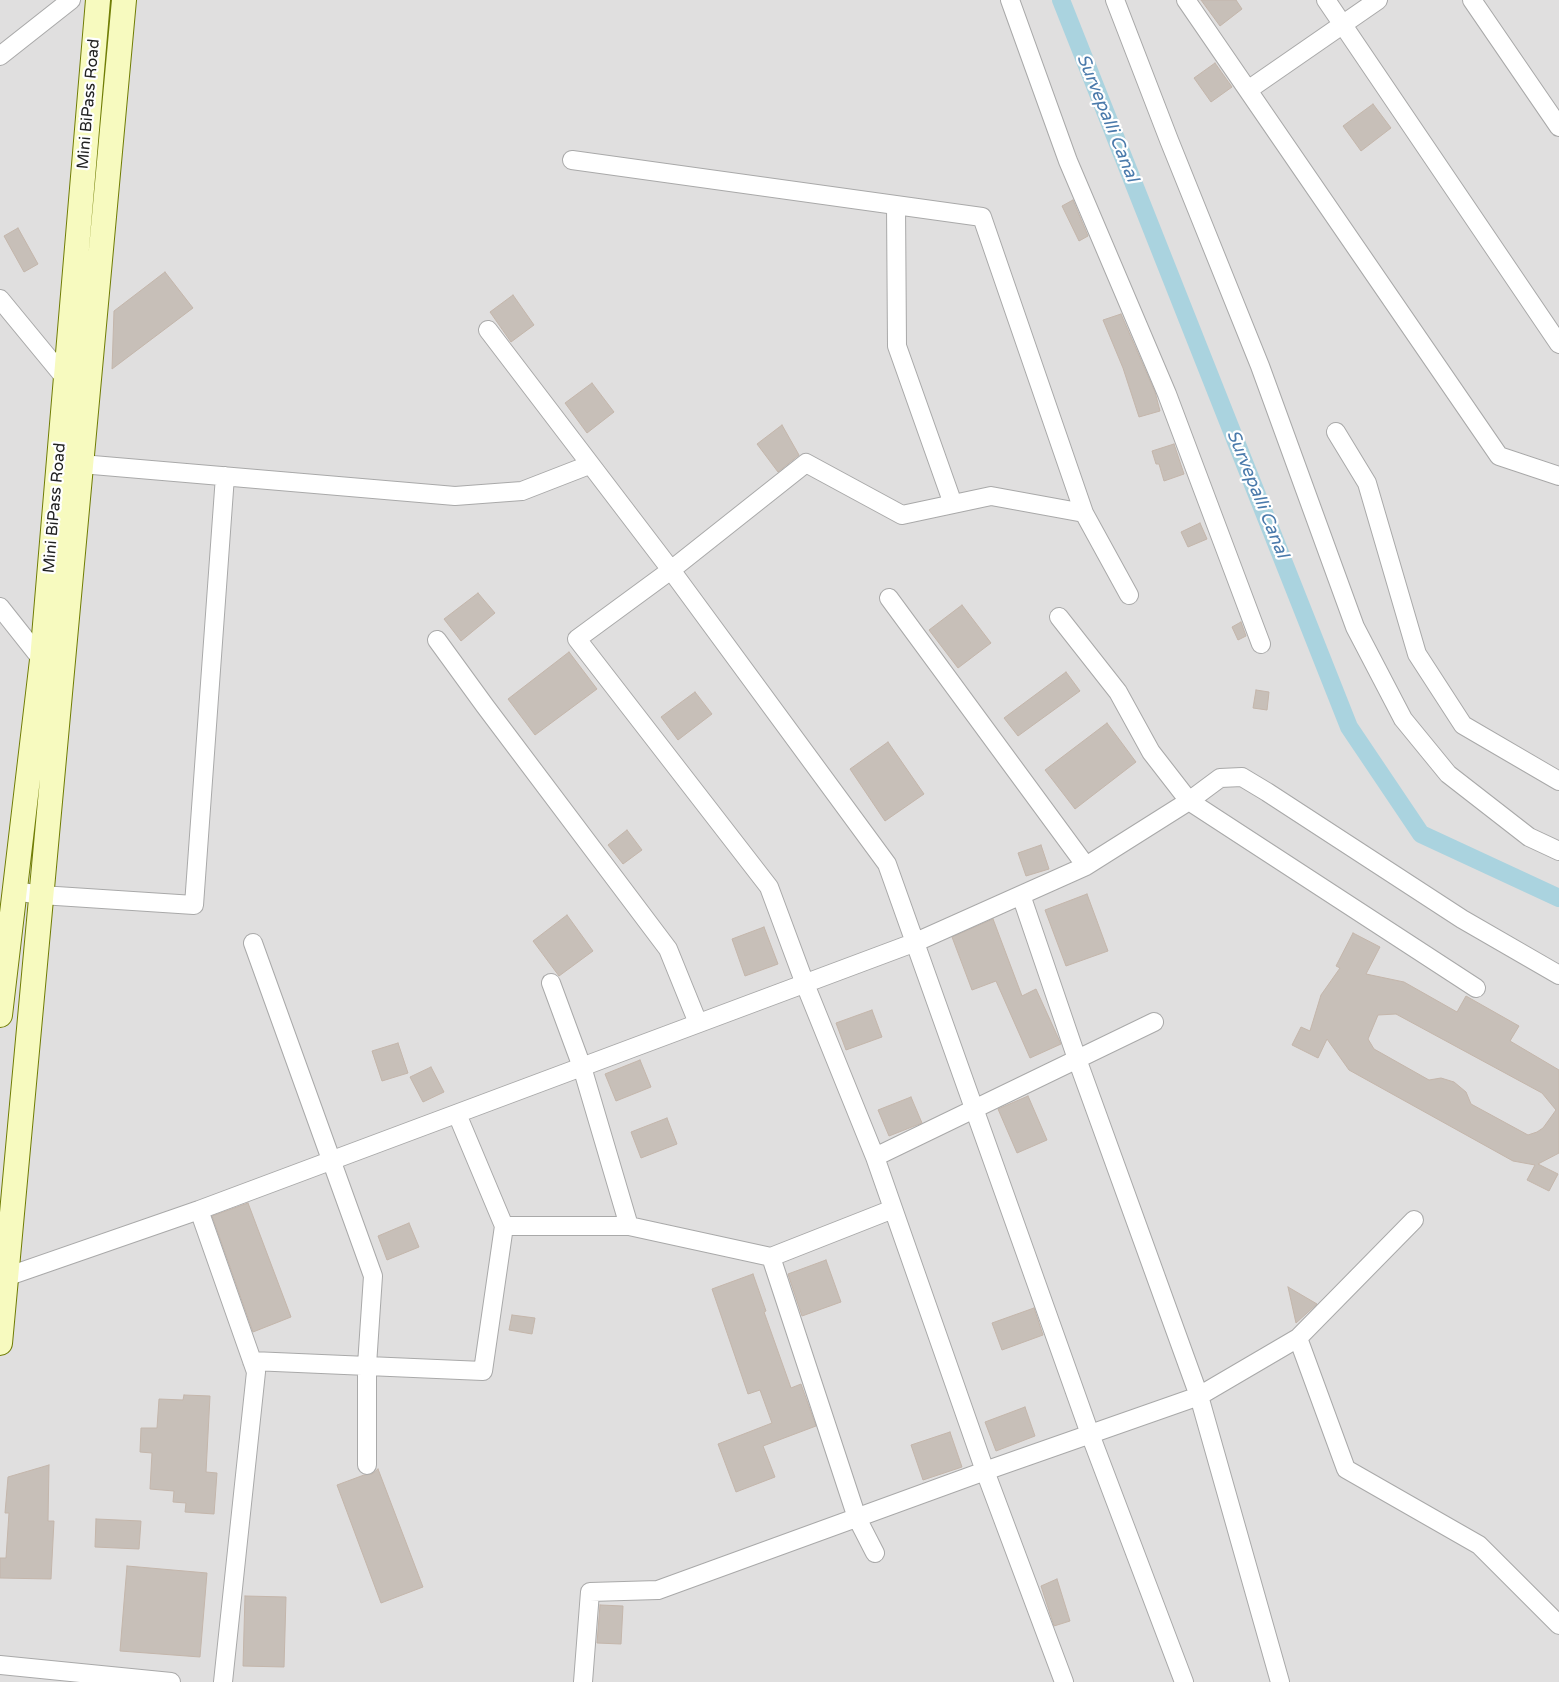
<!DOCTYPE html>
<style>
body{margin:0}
canvas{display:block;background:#f2efe9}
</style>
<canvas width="1559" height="1682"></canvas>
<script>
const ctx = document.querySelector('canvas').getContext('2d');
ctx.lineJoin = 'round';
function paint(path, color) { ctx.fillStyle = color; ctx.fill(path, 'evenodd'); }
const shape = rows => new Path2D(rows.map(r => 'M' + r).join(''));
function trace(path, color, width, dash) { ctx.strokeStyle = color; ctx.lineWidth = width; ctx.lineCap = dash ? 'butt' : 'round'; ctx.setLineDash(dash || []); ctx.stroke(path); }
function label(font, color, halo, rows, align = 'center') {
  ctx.font = font + ' "Varela Round",sans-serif'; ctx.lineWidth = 4.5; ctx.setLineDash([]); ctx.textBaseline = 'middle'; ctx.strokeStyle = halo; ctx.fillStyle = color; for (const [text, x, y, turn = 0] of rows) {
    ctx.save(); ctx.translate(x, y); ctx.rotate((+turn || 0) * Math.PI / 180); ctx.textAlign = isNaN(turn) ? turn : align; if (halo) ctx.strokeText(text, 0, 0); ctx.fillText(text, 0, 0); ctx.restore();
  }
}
paint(shape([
 [0,0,1559,0,1559,1682,0,1682]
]), '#e0dfdf');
trace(shape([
 [1061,0,1349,727,1421,834,1559,898]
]), '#aad3df', 18);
const building = shape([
 [1201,0,1236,0,1242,9,1220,26,1201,0],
 [1215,63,1232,87,1211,102,1194,78,1215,63],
 [1373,104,1391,128,1361,151,1343,126,1373,104],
 [1073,200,1088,236,1079,241,1062,206,1073,200],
 [18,228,38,264,24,272,4,236,18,228],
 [165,272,193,308,112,369,114,311,165,272],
 [513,295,534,325,511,342,490,312,513,295],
 [1121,314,1155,392,1160,411,1139,417,1123,368,1103,320,1121,314],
 [592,383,614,412,587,433,565,403,592,383],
 [782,425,799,455,778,472,757,444,782,425],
 [1174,444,1184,474,1164,481,1159,464,1156,464,1152,451,1174,444],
 [1200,523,1207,539,1188,547,1181,532,1200,523],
 [478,593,495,613,461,641,444,619,478,593],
 [962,605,991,643,958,668,929,630,962,605],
 [1241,622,1246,636,1238,640,1232,627,1241,622],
 [569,652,597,689,535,735,508,699,569,652],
 [1066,672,1080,691,1018,736,1004,718,1066,672],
 [1256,690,1269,692,1267,710,1253,708,1256,690],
 [695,692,712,714,678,740,661,717,695,692],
 [1107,723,1136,762,1075,809,1045,770,1107,723],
 [888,742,924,794,885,821,850,769,888,742],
 [627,830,642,850,623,864,608,845,627,830],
 [1041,845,1049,869,1026,876,1018,853,1041,845],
 [1087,894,1108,951,1066,966,1045,910,1087,894],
 [567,915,593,951,559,976,533,941,567,915],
 [993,919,1022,996,1036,989,1061,1044,1030,1058,996,981,972,990,952,937,993,919],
 [764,927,778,964,745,976,732,939,764,927],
 [1353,933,1380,947,1366,974,1404,982,1457,1012,1466,996,1519,1026,1510,1041,1559,1070,1559,1153,1538,1164,1558,1174,1549,1191,1527,1180,1535,1165,1513,1161,1349,1070,1327,1039,1318,1058,1292,1045,1301,1027,1310,1031,1321,995,1340,968,1336,966,1353,933],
 [1396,1014,1542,1093,1556,1110,1543,1128,1537,1132,1528,1135,1471,1104,1466,1092,1454,1082,1441,1078,1429,1080,1374,1049,1368,1039,1378,1015,1396,1014],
 [872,1010,882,1037,846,1050,836,1023,872,1010],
 [398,1043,408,1073,382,1081,372,1051,398,1043],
 [640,1060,651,1087,616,1101,605,1074,640,1060],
 [431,1067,444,1092,423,1102,410,1077,431,1067],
 [1028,1096,1047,1140,1017,1153,998,1109,1028,1096],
 [911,1097,922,1123,889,1136,878,1110,911,1097],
 [667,1118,677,1144,641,1158,631,1132,667,1118],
 [248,1203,291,1317,253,1332,212,1216,248,1203],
 [409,1223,419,1247,387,1260,378,1236,409,1223],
 [826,1260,841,1302,802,1316,788,1274,826,1260],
 [753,1274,766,1311,764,1312,791,1388,801,1384,816,1426,763,1446,775,1477,736,1492,718,1444,772,1423,760,1390,748,1394,712,1289,753,1274],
 [1288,1287,1317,1304,1296,1323,1288,1287],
 [1034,1308,1043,1335,1002,1350,992,1323,1034,1308],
 [512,1315,535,1318,532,1334,509,1330,512,1315],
 [184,1395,210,1396,206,1472,217,1473,214,1514,185,1512,186,1503,173,1502,174,1491,150,1489,152,1453,140,1452,141,1428,157,1428,159,1399,183,1400,184,1395],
 [1025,1407,1035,1436,996,1451,985,1422,1025,1407],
 [950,1432,962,1467,923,1480,911,1445,950,1432],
 [49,1465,48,1521,54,1521,51,1579,0,1578,0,1558,6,1558,9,1513,5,1513,8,1477,49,1465],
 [378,1469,423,1587,381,1603,337,1485,364,1475,372,1474,378,1469],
 [96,1519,141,1521,139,1549,95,1547,96,1519],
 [127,1566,207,1573,200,1657,120,1651,127,1566],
 [1057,1579,1070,1621,1054,1626,1041,1586,1057,1579],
 [245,1596,286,1597,284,1667,243,1666,245,1596],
 [600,1605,623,1606,621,1644,597,1643,600,1605]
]);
paint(building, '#c7bfb8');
trace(building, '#c4b6ab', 1);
const street = shape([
 [1010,0,1068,161,1167,394,1261,644],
 [1115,0,1169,140,1260,366,1355,627,1403,719,1448,774,1529,837,1559,851],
 [1186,0,1499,456,1559,476],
 [1326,0,1559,344],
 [1472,0,1559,127],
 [0,56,71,0],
 [1248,90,1378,0],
 [572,160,982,217,1084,513],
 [896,205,897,346,953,504],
 [0,299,65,378],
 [488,330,671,570,887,864,1090,1434,1184,1682],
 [1336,432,1367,483,1417,654,1463,725,1559,781],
 [81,464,455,496,522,491,589,465],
 [889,598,1086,866],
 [0,607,42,660],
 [1059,617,1118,692,1151,752,1189,801,1220,778,1242,777,1267,792,1462,919,1559,975],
 [437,640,485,706,668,949,698,1023],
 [15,891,41,895,194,905,225,476],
 [1021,895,1077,1059,1199,1396,1280,1682],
 [253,943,373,1276,367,1365,367,1465],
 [551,983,582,1067,629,1226],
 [875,1157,1154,1022],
 [199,1210,256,1372,223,1682],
 [504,1226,629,1226,771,1257,893,1209],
 [771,1257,857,1518,875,1553],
 [0,1279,199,1210,916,942,1086,866,1189,801,1476,988],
 [1298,1338,1346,1469,1479,1545,1559,1625],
 [252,1361,483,1371,504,1226,457,1114],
 [0,1665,171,1682],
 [583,1682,590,1592,658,1590,985,1471,1199,1396,1298,1338,1414,1220],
 [1064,1682,985,1471,875,1157,805,984,769,887,577,639,671,570,806,463,902,515,991,496,1084,513,1129,595]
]);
const secondary = shape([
 [0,1015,42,660,98,0],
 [0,1343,124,0]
]);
trace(street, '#a9a9a9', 20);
trace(secondary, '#707d05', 26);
trace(street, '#fff', 18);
trace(secondary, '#f7fabf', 24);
label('16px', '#222', '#fff', [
 ["Mini BiPass Road",89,104,-85],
 ["Mini BiPass Road",55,508,-85]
]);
label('italic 18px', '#4a7aab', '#fff', [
 ["Survepalli Canal",1107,118,68],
 ["Survepalli Canal",1257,494,68]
]);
</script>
